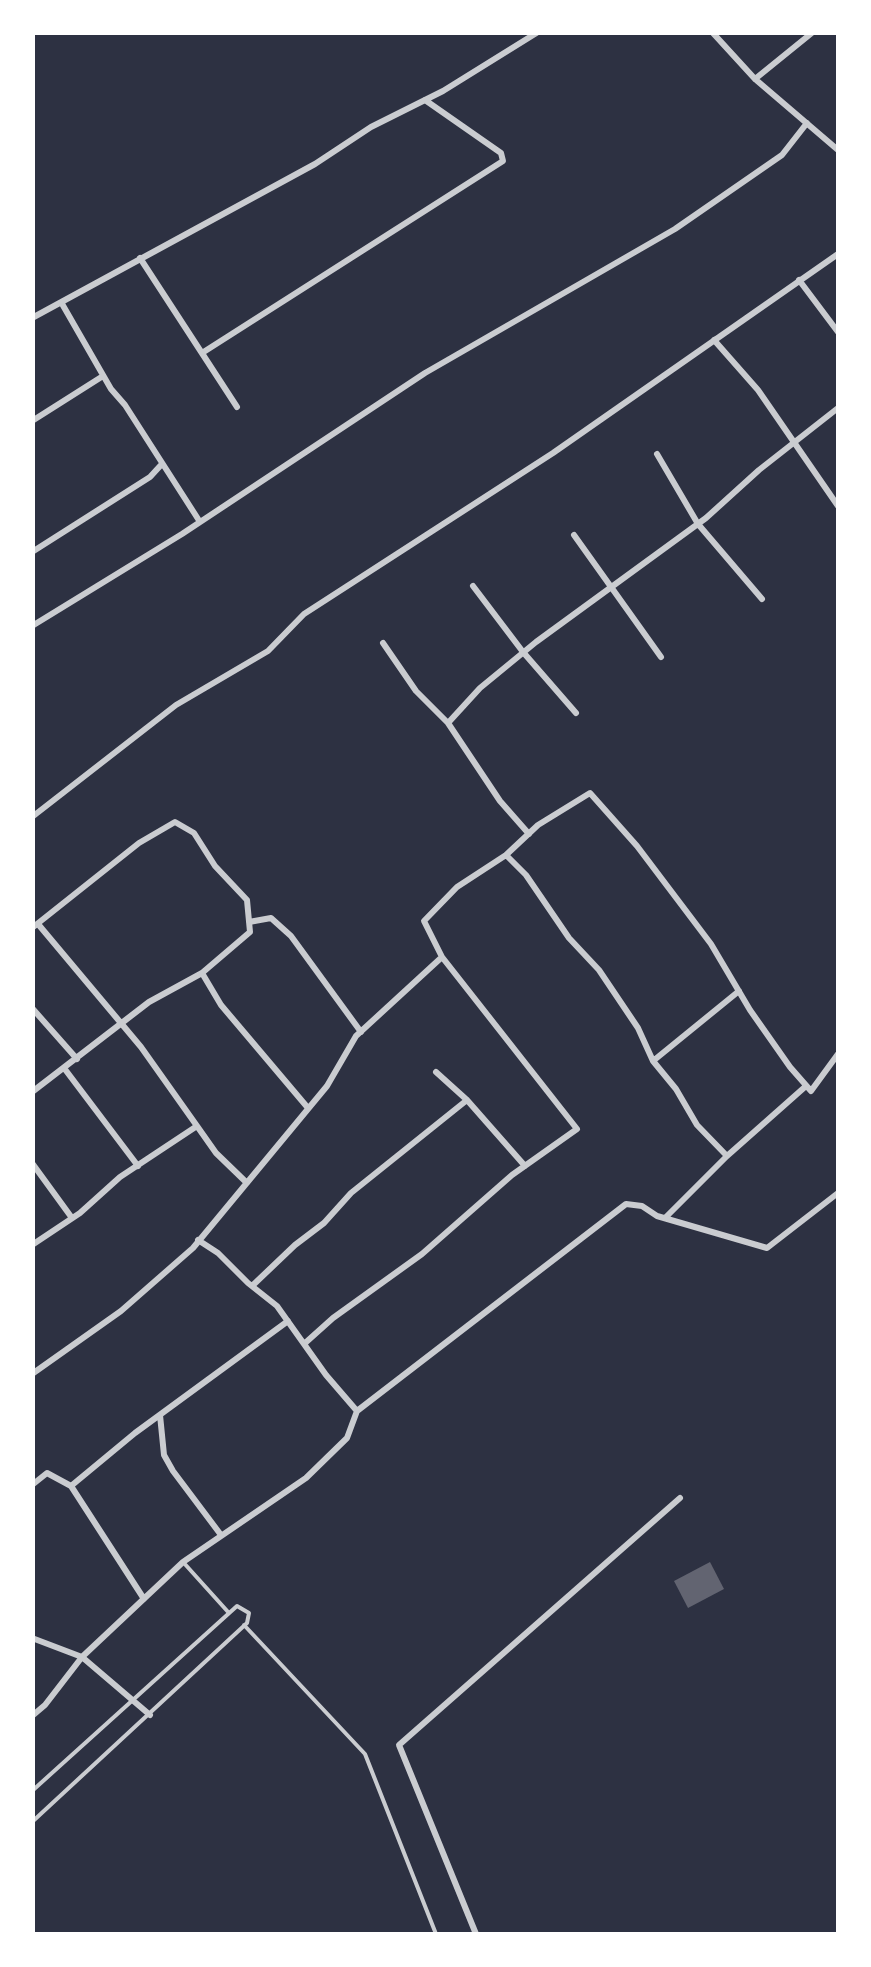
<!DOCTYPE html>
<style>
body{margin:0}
#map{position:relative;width:871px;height:1967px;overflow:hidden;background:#2d3142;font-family:Poppins,sans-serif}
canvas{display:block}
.frame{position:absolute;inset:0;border:35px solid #fff;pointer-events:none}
</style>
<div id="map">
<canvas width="871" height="1967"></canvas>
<div class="frame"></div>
</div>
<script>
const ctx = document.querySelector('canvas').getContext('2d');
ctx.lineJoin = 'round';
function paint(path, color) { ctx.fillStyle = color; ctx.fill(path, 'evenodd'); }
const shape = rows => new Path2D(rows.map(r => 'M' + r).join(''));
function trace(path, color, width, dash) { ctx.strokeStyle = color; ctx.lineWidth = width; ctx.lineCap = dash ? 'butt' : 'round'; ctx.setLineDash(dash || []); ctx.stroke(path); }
paint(shape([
 [710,1562,724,1589,688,1608,674,1581]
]), '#626471');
trace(shape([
 [183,1562,229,1613],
 [244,1625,365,1754,436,1934],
 [32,1791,237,1606,249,1613,247,1623,32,1822]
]), '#caccd0', 4);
trace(shape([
 [712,32,755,79,838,150],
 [755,79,813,32],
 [140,258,237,407],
 [799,280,838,332],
 [61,302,111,389,125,405,200,522],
 [32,318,315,164,371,127,443,91,538,32],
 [714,340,758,390,838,506],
 [202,353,503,161,501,153,425,100],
 [32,421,103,376],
 [657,454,698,524,762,599],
 [574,535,661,657],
 [32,552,150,477,161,465],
 [473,586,523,652,576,713],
 [32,626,182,534,425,373,675,229,782,155,807,123],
 [383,643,416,691,448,723,500,801,529,834],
 [448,723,480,688,536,642,706,518,759,470,838,408],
 [32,817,176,705,268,651,304,614,553,453,838,254],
 [506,855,526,875,569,938,599,970,638,1028,653,1061,676,1089,697,1125,727,1156],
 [249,922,271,918,291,936,361,1032],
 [32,928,139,843,175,822,194,833,215,866,247,900,250,932,202,973,149,1002,32,1092],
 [202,973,221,1005,308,1108],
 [32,1008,77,1059],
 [653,1061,739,991],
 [64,1068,138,1166],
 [436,1072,467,1100,525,1166],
 [197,1126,216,1153,247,1183],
 [32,1163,72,1218],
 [665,1218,727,1156,806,1086],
 [32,1245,80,1213,120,1177,197,1126,141,1047,38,924],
 [252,1286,295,1245,324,1223,351,1193,467,1100],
 [304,1344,333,1318,422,1254,512,1175,577,1129,442,957],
 [32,1374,121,1311,193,1248,327,1086,356,1036,442,957,424,921,457,887,506,855,538,825,590,793,637,846,711,944,750,1010,790,1067,811,1091,838,1054],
 [357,1411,626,1204,642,1206,657,1216,767,1248,838,1193],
 [160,1415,164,1455,173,1471,221,1535],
 [32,1485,47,1473,71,1486,144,1599],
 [71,1486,135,1433,288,1321],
 [32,1638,82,1657,150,1715],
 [32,1716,45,1705,82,1657,183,1562,306,1478,347,1438,357,1411,326,1375,277,1306,248,1283,218,1253,198,1240],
 [476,1934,399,1745,680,1498]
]), '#caccd0', 6);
</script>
